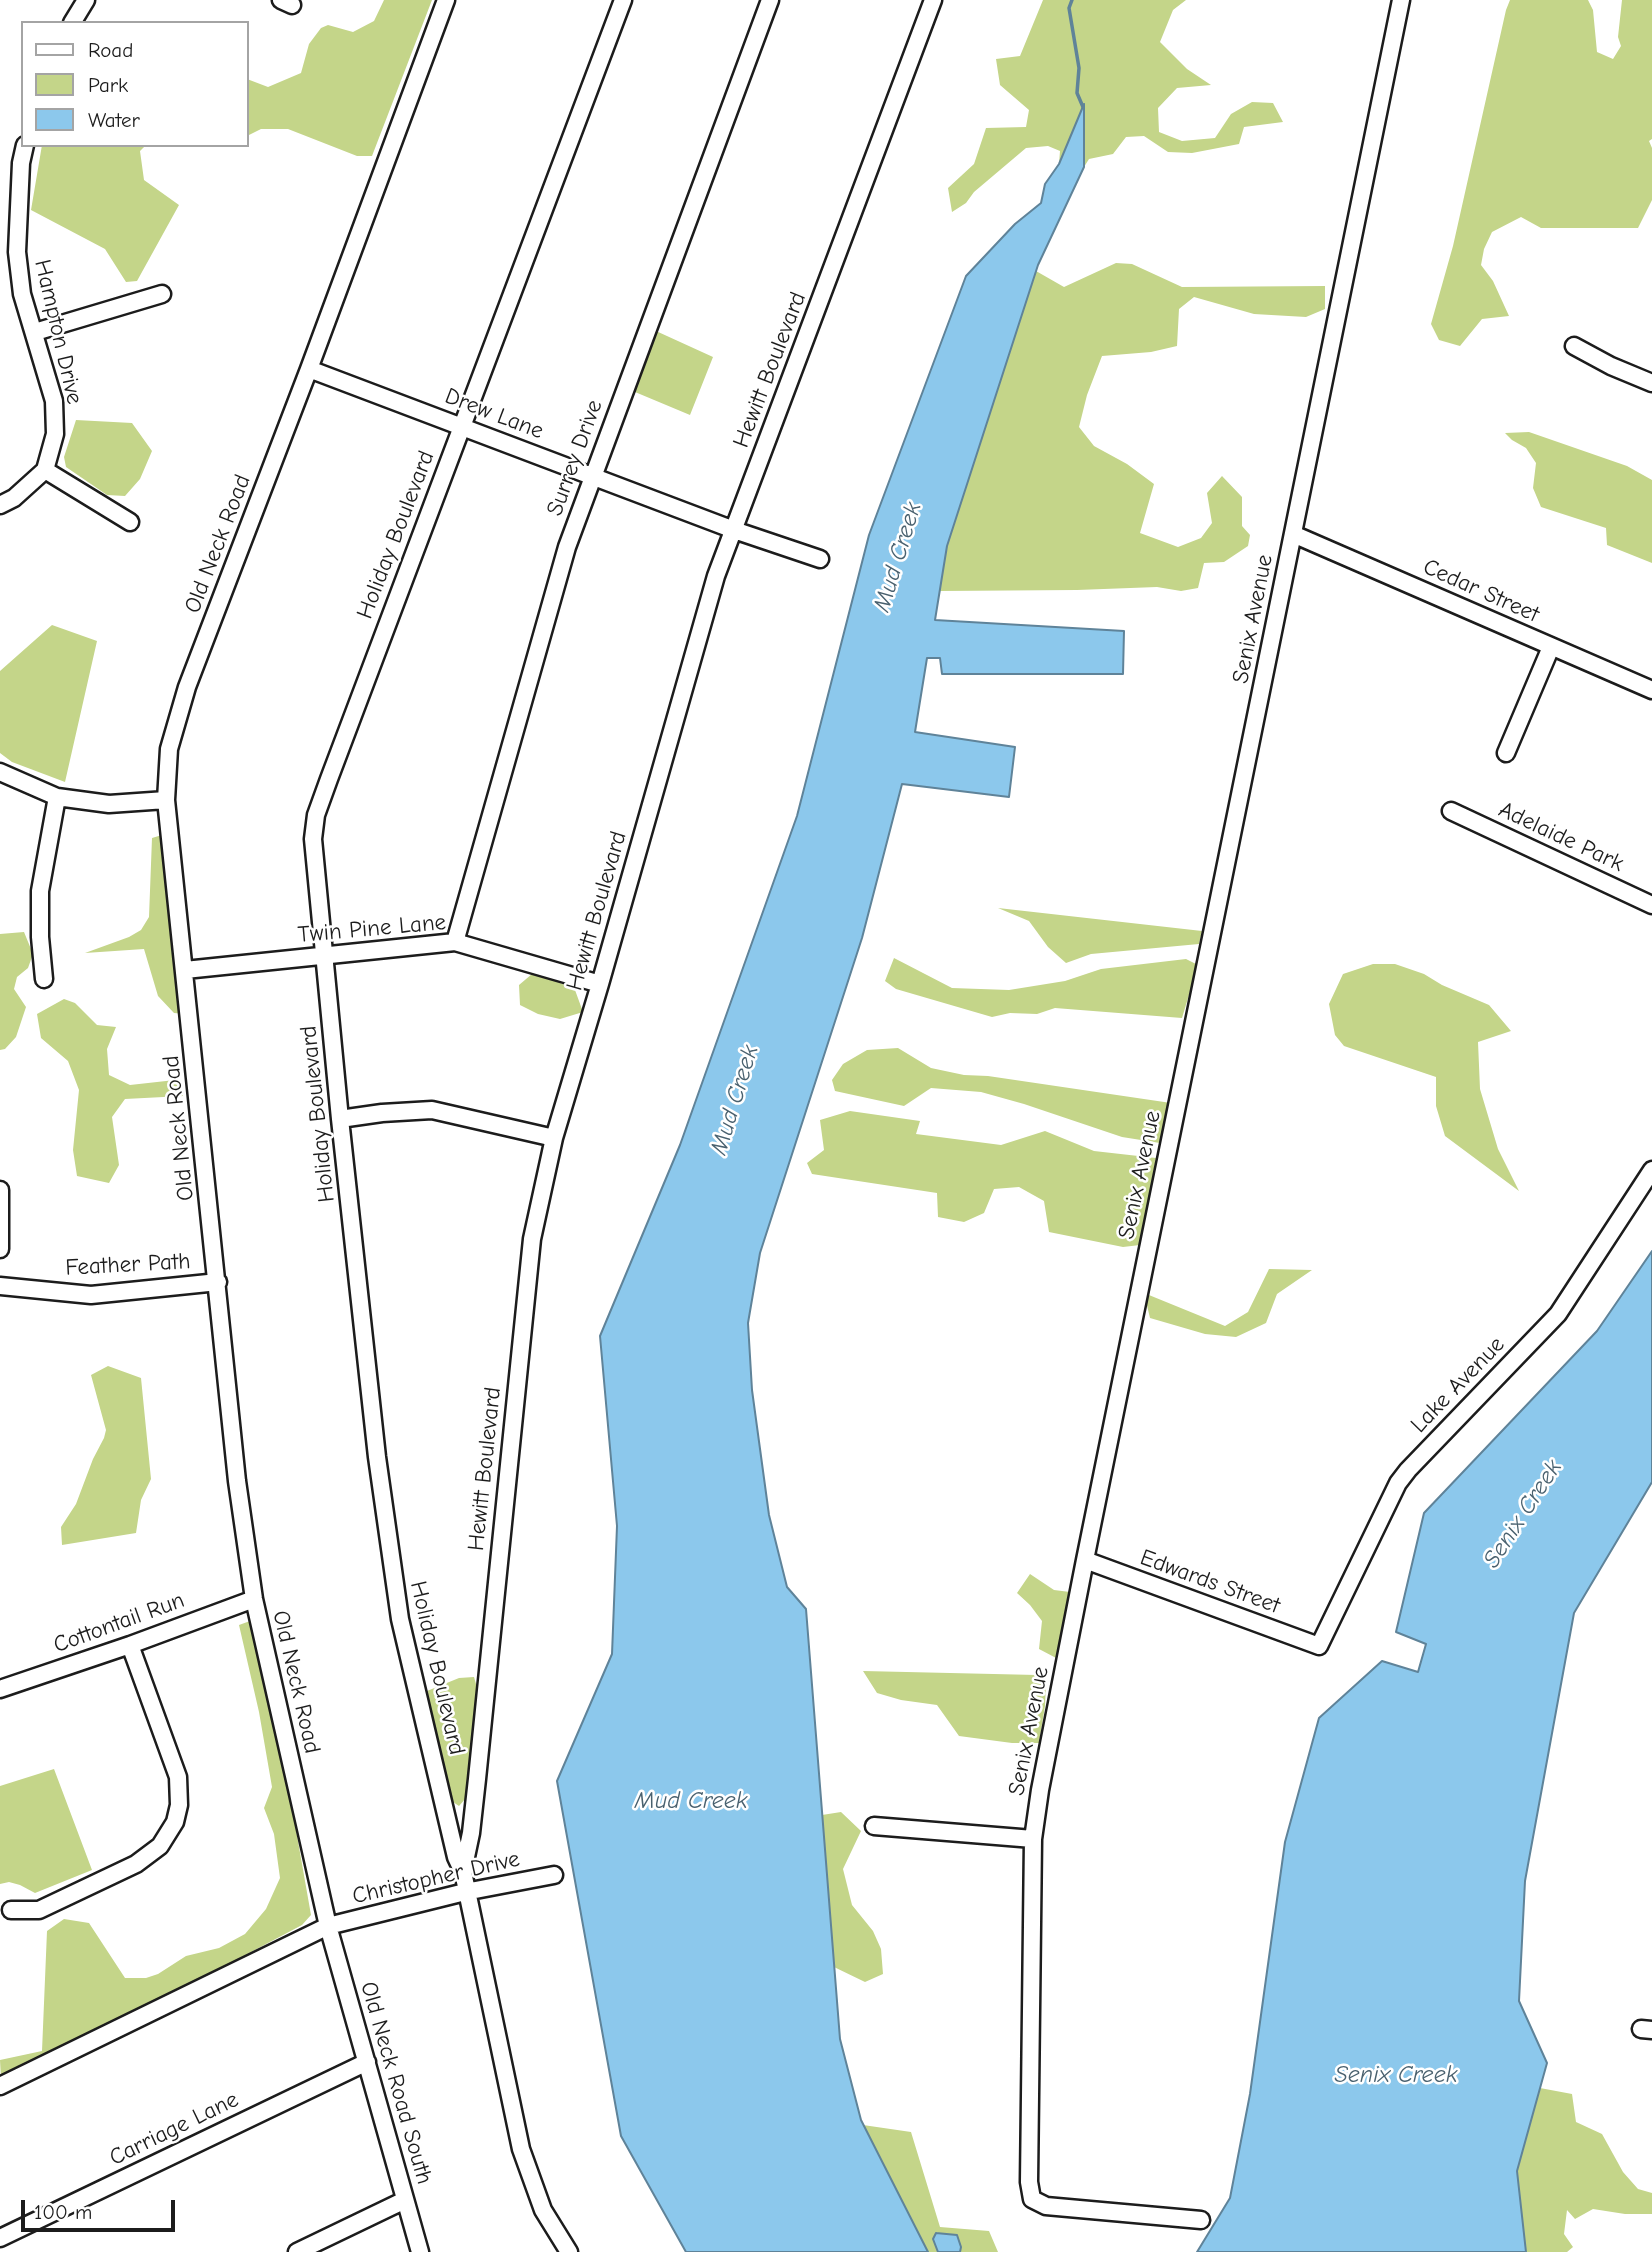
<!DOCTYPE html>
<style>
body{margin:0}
#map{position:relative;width:1652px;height:2252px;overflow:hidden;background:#fff;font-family:"Comic Neue",sans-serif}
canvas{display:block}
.legend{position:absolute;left:21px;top:21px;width:228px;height:126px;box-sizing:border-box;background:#fff;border:2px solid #a4a4a4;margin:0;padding:9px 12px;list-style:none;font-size:21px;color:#1c1c1c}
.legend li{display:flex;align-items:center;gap:14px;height:35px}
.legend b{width:35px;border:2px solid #a4a4a4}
.scale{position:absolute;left:21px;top:2200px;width:154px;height:32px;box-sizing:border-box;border:4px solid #1c1c1c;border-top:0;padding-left:9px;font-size:21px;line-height:24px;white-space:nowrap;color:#1c1c1c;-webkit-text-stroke:5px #fff;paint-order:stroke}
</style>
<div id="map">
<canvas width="1652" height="2252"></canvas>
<ul class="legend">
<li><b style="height:9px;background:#fff"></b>Road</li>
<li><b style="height:19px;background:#c4d589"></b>Park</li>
<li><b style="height:19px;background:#8cc8ec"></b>Water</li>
</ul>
<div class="scale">100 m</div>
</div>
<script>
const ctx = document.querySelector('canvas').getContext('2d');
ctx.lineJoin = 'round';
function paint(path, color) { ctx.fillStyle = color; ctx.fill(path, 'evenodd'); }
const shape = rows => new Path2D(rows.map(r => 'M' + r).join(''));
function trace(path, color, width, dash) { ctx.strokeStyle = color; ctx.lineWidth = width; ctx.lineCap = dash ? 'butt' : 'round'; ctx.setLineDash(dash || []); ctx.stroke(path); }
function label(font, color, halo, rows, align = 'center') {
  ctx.font = font + ' "Comic Neue",sans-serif'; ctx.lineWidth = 5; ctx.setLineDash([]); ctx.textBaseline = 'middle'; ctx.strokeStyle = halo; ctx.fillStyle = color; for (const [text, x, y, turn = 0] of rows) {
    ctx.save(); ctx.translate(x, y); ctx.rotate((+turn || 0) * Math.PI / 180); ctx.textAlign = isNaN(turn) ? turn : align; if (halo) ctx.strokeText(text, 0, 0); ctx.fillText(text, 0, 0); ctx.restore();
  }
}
paint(shape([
 [384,0,432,0,372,156,357,156,288,129,261,129,247,136,247,79,268,87,301,73,309,44,321,28,328,25,353,32,374,21],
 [1043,0,1186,0,1173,10,1160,42,1187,69,1211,85,1177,88,1158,108,1159,132,1182,141,1215,138,1231,114,1252,102,1273,103,1283,122,1244,127,1239,144,1192,153,1168,152,1144,136,1126,137,1113,154,1089,159,1084,167,1083,106,1059,164,1060,151,1048,146,1026,148,974,192,966,203,952,212,948,188,974,164,986,128,1026,127,1029,110,1000,85,996,59,1020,56],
 [1510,0,1588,0,1593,10,1597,52,1613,59,1621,46,1618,37,1622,0,1652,0,1652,139,1649,141,1652,148,1652,200,1638,228,1541,228,1521,217,1492,232,1484,249,1481,265,1493,281,1509,316,1482,319,1460,346,1439,340,1431,324,1453,246,1506,10],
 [42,145,146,145,140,151,144,180,179,205,137,281,126,282,105,249,31,210],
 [1116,263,1132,264,1182,287,1325,286,1325,309,1306,317,1254,314,1194,297,1179,309,1177,346,1151,352,1102,356,1087,395,1079,427,1094,446,1127,464,1154,484,1140,533,1178,547,1201,538,1212,523,1207,493,1222,476,1242,497,1242,526,1250,535,1248,546,1224,562,1204,563,1198,588,1181,591,1157,587,1077,590,939,591,947,546,1036,271,1064,287],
 [656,331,713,357,690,415,635,392],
 [76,420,132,423,152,451,140,479,125,496,107,495,66,467,64,457],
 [1529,432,1627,466,1652,480,1652,563,1607,545,1606,528,1541,507,1533,488,1536,463,1526,448,1512,440,1505,433],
 [52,625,97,641,65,782,12,762,0,753,0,671],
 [162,835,185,1014,174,1013,158,996,144,949,85,953,129,937,141,930,149,917,152,838],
 [998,908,1202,931,1199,944,1091,954,1066,963,1048,947,1029,921],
 [24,932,33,954,28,968,17,977,14,989,26,1007,16,1037,5,1049,0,1050,0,934],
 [894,958,952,988,1009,990,1065,981,1101,969,1186,959,1198,965,1182,1018,1055,1008,1037,1014,1010,1013,992,1017,896,989,885,981],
 [1373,964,1395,964,1424,974,1442,985,1489,1005,1511,1031,1478,1042,1480,1089,1498,1149,1519,1191,1445,1136,1436,1106,1436,1077,1344,1046,1335,1035,1329,1004,1343,974],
 [532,974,552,979,575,990,583,1012,560,1019,538,1014,520,1005,519,985],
 [64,999,75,1003,97,1025,116,1027,107,1049,109,1075,130,1085,175,1080,183,1096,125,1099,112,1117,119,1165,109,1183,77,1176,73,1150,79,1090,68,1061,41,1038,37,1014],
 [898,1048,931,1068,964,1075,988,1076,1171,1103,1160,1143,1122,1137,1024,1104,981,1092,931,1088,904,1106,835,1091,832,1080,843,1064,867,1050],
 [850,1111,920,1121,916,1134,1001,1145,1045,1131,1094,1151,1156,1158,1140,1245,1123,1247,1049,1232,1044,1201,1019,1187,994,1189,984,1213,964,1222,938,1217,937,1193,812,1174,807,1163,824,1150,820,1120],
 [1269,1269,1312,1270,1277,1294,1266,1323,1236,1337,1205,1334,1150,1318,1144,1293,1225,1326,1248,1312],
 [108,1366,141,1378,151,1479,141,1500,136,1533,62,1545,61,1527,76,1504,93,1459,104,1438,106,1430,91,1375],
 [1030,1574,1054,1590,1070,1592,1058,1659,1039,1649,1042,1621,1030,1605,1017,1593],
 [250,1621,281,1745,311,1915,302,1925,166,1997,64,2045,1,2079,0,2060,42,2051,47,1931,64,1919,89,1923,125,1978,146,1978,158,1974,186,1956,219,1948,245,1934,266,1909,280,1878,274,1834,264,1808,272,1787,259,1712,239,1625],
 [863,1671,1037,1675,1046,1684,1045,1706,1039,1743,1012,1743,959,1736,937,1705,901,1700,877,1693],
 [474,1677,478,1691,466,1798,459,1806,453,1802,427,1691,459,1678],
 [54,1769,92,1870,35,1893,20,1885,9,1882,0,1884,0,1786],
 [841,1812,861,1831,843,1869,852,1905,873,1931,881,1949,883,1974,865,1982,834,1967,822,1815],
 [1540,2088,1572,2094,1576,2122,1602,2134,1623,2172,1638,2189,1652,2193,1652,2214,1625,2214,1593,2209,1575,2219,1567,2210,1564,2234,1573,2247,1567,2252,1526,2252,1517,2171],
 [863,2125,911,2132,940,2227,989,2231,998,2252,928,2252]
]), '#c4d589');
const water = shape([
 [1084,104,1084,167,1038,265,947,546,935,620,1124,631,1123,674,942,674,940,658,927,658,915,732,1015,747,1009,797,902,784,862,938,760,1253,748,1323,752,1390,769,1515,787,1587,806,1609,840,2039,861,2120,928,2252,686,2252,621,2136,557,1781,612,1654,617,1526,600,1336,680,1145,797,816,869,535,966,276,1015,224,1041,203,1045,184,1059,164,1084,104],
 [1652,1251,1652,1482,1574,1613,1525,1881,1519,2001,1547,2063,1517,2171,1526,2252,1197,2252,1230,2198,1250,2094,1285,1842,1319,1718,1382,1661,1418,1672,1426,1644,1396,1632,1424,1513,1597,1331,1652,1251],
 [936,2233,957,2235,961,2247,960,2252,938,2252,933,2239,936,2233]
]);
paint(water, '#8cc8ec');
trace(water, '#5f8399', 2);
trace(shape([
 [1072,0,1069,8,1079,68,1077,93,1083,107]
]), '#5f8399', 3.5);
const minor = shape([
 [281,0,292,5],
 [72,23,86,0],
 [35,332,162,294],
 [1574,346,1611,366,1652,383],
 [309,369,734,530,820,559],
 [45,470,130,522],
 [0,505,14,498,45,470,55,434,54,401,22,294,17,252,21,163,25,145],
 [1293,534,1652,690],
 [1506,753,1551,647],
 [0,772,57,797,109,804,166,800],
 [1451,811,1652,905],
 [455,942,567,547,770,0],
 [185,970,455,942,600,984],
 [44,979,40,937,40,891,57,797],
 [340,1119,382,1113,432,1110,554,1138],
 [0,1190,0,1249],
 [0,1286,91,1295,218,1282],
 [1085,1560,1319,1646,1398,1483,1408,1470,1558,1314,1652,1170],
 [0,1689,130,1645,254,1599],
 [874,1826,1033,1839],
 [463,1871,471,1833,477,1779,532,1239,554,1138,600,984,716,576,933,0],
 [11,1910,39,1910,136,1864,160,1846,175,1822,179,1805,178,1777,130,1645],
 [1641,2029,1652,2030],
 [0,2086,328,1926,465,1892,554,1875],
 [1201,2220,1046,2206,1032,2199,1029,2182,1033,1839,1040,1790,1085,1560,1401,0],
 [0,2238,367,2062],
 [297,2252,405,2200],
 [420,2252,328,1926,254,1599,237,1481,166,800,169,749,187,687,309,369,446,0],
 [569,2252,543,2210,521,2149,463,1872,456,1857,400,1619,377,1457,340,1119,313,839,316,815,329,779,623,0]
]);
trace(minor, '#1c1c1c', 21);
trace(minor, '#fff', 16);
label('23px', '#1c1c1c', '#fff', [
 ["Hampton Drive",58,332,77],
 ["Hewitt Boulevard",770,370,-69],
 ["Drew Lane",494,414,21],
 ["Surrey Drive",575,458,-70],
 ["Holiday Boulevard",396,535,-69],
 ["Old Neck Road",218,544,-69],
 ["Cedar Street",1481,591,24],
 ["Senix Avenue",1253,619,-79],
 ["Adelaide Park",1561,837,25],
 ["Hewitt Boulevard",597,911,-74],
 ["Twin Pine Lane",372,929,-5],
 ["Holiday Boulevard",318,1114,-96],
 ["Old Neck Road",179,1128,-96],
 ["Senix Avenue",1140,1175,-78],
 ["Feather Path",128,1265,-3],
 ["Lake Avenue",1458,1385,-46],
 ["Hewitt Boulevard",485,1469,-84],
 ["Edwards Street",1210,1582,20],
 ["Cottontail Run",119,1623,-20],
 ["Holiday Boulevard",437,1668,77],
 ["Old Neck Road",296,1682,77],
 ["Senix Avenue",1029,1731,-79],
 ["Christopher Drive",436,1878,-13],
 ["Old Neck Road South",396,2083,74],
 ["Carriage Lane",174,2129,-26]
]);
label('italic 24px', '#49616f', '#fff', [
 ["Mud Creek",898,557,-73],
 ["Mud Creek",735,1100,-73],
 ["Senix Creek",1523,1514,-57],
 ["Mud Creek",691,1801],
 ["Senix Creek",1396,2075]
]);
</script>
